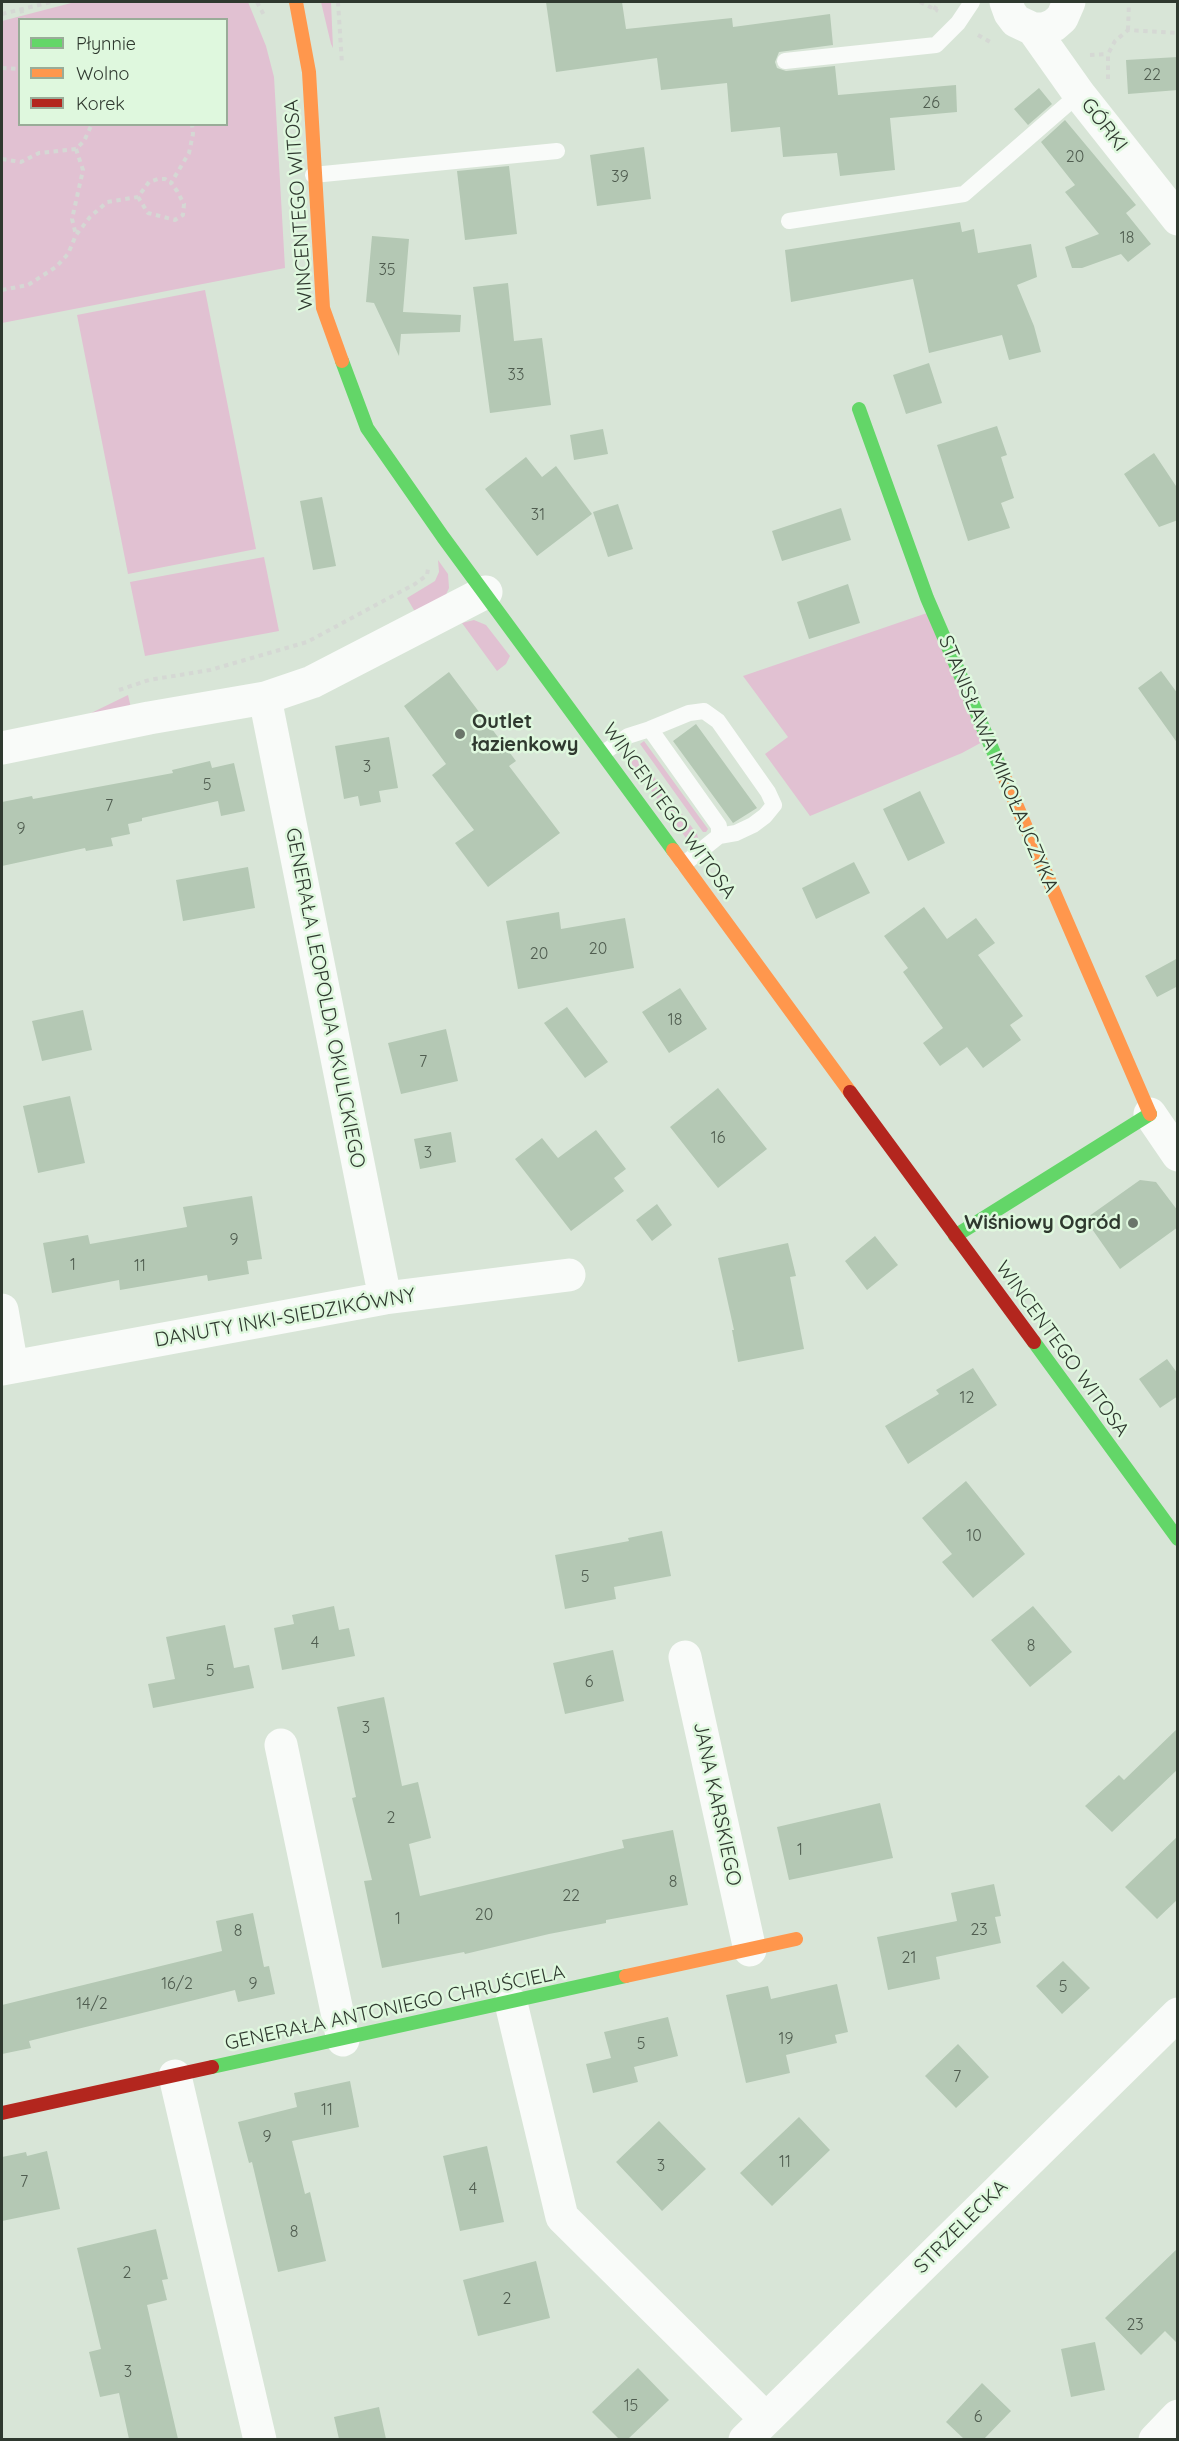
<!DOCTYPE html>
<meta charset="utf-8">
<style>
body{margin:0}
#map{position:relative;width:1179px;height:2441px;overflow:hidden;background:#d8e5d7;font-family:Quicksand,sans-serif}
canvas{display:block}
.frame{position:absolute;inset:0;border:3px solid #2f392f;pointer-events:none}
.legend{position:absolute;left:18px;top:18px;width:210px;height:108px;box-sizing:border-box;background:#dff8de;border:2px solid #99ac98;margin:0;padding:8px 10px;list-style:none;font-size:18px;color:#2f392f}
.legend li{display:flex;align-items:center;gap:12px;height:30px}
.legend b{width:30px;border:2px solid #99ac98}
</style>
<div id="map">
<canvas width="1179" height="2441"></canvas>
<div class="frame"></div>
<ul class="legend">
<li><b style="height:8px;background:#63d668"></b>Płynnie</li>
<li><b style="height:8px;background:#ff974d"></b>Wolno</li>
<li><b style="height:8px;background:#b3261e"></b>Korek</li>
</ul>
</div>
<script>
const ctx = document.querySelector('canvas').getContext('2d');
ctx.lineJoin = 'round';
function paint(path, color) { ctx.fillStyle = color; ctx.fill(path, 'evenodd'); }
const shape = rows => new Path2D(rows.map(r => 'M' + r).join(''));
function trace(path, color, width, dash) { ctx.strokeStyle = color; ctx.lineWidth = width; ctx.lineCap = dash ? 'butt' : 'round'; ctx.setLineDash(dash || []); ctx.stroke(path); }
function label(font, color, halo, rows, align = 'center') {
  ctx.font = font + ' Quicksand,sans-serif'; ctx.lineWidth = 5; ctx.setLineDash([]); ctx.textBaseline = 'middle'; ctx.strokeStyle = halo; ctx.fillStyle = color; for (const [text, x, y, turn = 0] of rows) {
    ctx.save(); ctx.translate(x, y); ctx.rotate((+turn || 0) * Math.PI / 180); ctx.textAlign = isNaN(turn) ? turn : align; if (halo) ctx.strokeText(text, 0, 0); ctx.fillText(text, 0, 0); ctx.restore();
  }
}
paint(shape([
 [75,2,248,2,266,46,274,77,285,268,2,323,2,21],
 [20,20,226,20,226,124,20,124],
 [321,2,331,2,333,48,331,44],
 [205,290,256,549,128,574,77,315],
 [264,557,279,631,145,656,130,582],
 [438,560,448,574,449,588,444,599,418,617,407,598,435,581,439,572],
 [927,613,986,740,962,753,810,816,765,754,788,737,743,676],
 [474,620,486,625,510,656,506,664,497,671,462,623],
 [128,695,131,708,83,717],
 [644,741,708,829,706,832,703,832,640,744],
 [633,749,697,834,698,838,686,838,629,760]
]), '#e1c1d2');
paint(shape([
 [546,2,622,2,626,29,732,18,733,27,830,14,833,45,779,52,775,62,777,68,786,71,835,66,838,95,956,85,957,112,890,118,895,170,840,176,837,153,783,157,780,127,731,132,727,83,661,90,657,58,556,72],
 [1178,57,1178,90,1128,94,1126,60],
 [1039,88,1052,104,1028,125,1014,109],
 [1065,120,1136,205,1126,213,1151,244,1128,262,1121,254,1082,268,1072,268,1065,247,1099,234,1065,192,1075,185,1041,142],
 [644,147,651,199,597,206,590,155],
 [509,166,517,234,465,240,457,171],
 [960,222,962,232,974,229,978,253,1031,244,1037,277,1017,285,1034,326,1041,352,1009,360,1002,335,929,353,913,279,791,302,785,250],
 [372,236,409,239,403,312,461,315,460,332,401,334,399,356,374,303,366,302],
 [508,283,514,341,542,338,551,405,490,413,473,287],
 [929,363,942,403,906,414,893,375],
 [997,426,1007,455,1001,457,1014,498,1001,503,1010,528,968,541,937,445],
 [603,429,608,454,574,460,570,435],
 [1154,453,1178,489,1178,520,1159,527,1124,474],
 [526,457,542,477,556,466,592,514,537,556,485,489],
 [322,497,336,566,313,570,300,501],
 [618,504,633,549,608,557,593,512],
 [841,508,851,540,782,561,772,531],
 [848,584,860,623,809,639,797,602],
 [1161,671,1178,694,1178,744,1138,688],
 [449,672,516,761,509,766,560,833,488,887,455,843,474,830,432,775,446,764,404,706],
 [696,724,757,808,733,823,673,741],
 [389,737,398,788,379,791,381,802,360,806,358,796,344,799,335,746],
 [210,761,212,768,234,763,245,811,221,816,218,801,142,818,142,821,128,824,130,834,111,838,113,846,86,851,85,848,2,866,2,802,32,796,33,799,173,773,172,770],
 [920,791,945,843,908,861,883,809],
 [854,862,870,893,816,919,802,888],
 [248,867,255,908,183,921,176,880],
 [924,907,947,939,976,918,995,943,978,955,1023,1016,1010,1025,1021,1040,983,1068,967,1047,940,1066,923,1043,943,1028,903,972,908,968,884,936],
 [559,912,561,929,625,918,634,968,518,989,506,921],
 [1178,958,1178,986,1157,997,1145,976],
 [680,988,707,1029,669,1053,642,1012],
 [567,1007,608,1062,585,1078,544,1023],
 [83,1010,92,1050,42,1061,32,1021],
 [446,1029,458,1081,401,1094,388,1043],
 [718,1088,767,1149,718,1188,670,1127],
 [70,1096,85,1163,38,1173,23,1106],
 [596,1130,626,1169,614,1178,624,1191,571,1231,515,1159,542,1138,558,1158],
 [451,1132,456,1162,420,1169,414,1139],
 [1140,1180,1156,1182,1178,1211,1178,1227,1120,1269,1085,1219],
 [252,1196,262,1259,247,1261,249,1274,208,1281,207,1275,120,1290,119,1280,52,1293,43,1243,88,1235,90,1244,187,1227,183,1207],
 [657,1204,672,1225,652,1241,636,1220],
 [875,1236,898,1265,867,1290,845,1261],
 [788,1243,796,1276,790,1277,804,1349,738,1362,732,1330,734,1330,718,1258],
 [1167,1359,1178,1374,1178,1396,1160,1408,1139,1379],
 [973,1368,997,1405,908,1464,885,1426,939,1394,936,1390],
 [966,1481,1025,1554,973,1598,942,1562,952,1554,922,1518],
 [662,1531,671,1576,614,1587,616,1599,565,1609,555,1555,629,1541,628,1538],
 [334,1606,339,1630,349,1628,355,1656,282,1670,274,1628,294,1624,292,1615],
 [1033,1606,1072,1652,1030,1687,991,1640],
 [225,1625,234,1668,249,1665,254,1688,153,1708,148,1684,175,1679,166,1637],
 [613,1650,624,1701,565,1714,553,1663],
 [384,1697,402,1786,418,1782,431,1838,409,1844,420,1896,624,1848,622,1840,673,1830,688,1905,606,1920,606,1923,549,1934,465,1954,464,1952,382,1968,364,1881,372,1880,352,1798,356,1797,337,1707],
 [1178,1728,1178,1769,1112,1832,1085,1806,1119,1775,1124,1780],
 [880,1803,893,1858,789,1880,777,1827],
 [1178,1836,1178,1899,1157,1919,1125,1887],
 [994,1884,1001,1916,995,1917,1001,1943,936,1957,940,1979,888,1990,877,1937,957,1921,951,1893],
 [253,1913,264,1967,269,1966,275,1994,238,2002,235,1990,29,2041,31,2048,2,2054,2,2005,222,1951,216,1921],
 [1063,1961,1090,1988,1062,2014,1036,1986],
 [837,1984,848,2032,835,2035,837,2043,786,2055,790,2073,746,2083,726,1995,768,1986,771,1999],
 [668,2017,678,2056,634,2067,638,2082,593,2093,586,2064,611,2058,604,2032],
 [958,2044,989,2077,956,2108,925,2076],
 [350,2081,359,2127,292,2141,305,2194,310,2192,326,2261,278,2272,252,2162,249,2163,238,2122,297,2107,294,2093],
 [799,2117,830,2150,772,2206,740,2173],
 [659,2121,706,2169,662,2211,616,2162],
 [487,2146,504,2222,460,2231,443,2156],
 [47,2151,60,2209,2,2221,2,2157,26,2152,27,2156],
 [156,2229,168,2279,162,2280,167,2300,147,2305,178,2439,129,2439,119,2393,100,2397,89,2352,101,2349,77,2248],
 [1178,2248,1178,2344,1165,2331,1141,2355,1105,2318],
 [536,2261,550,2318,478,2336,463,2280],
 [1095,2342,1105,2390,1071,2397,1061,2349],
 [638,2368,669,2400,628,2439,619,2439,592,2412],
 [982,2383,1011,2411,984,2439,964,2439,946,2422],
 [379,2407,386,2439,339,2439,334,2417]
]), '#b4c8b4');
trace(shape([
 [257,2,265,17],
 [338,2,342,64],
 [920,2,938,11],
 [21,9,24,20],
 [934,10,939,2],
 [2,14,51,2],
 [1128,30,1129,2],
 [978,35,992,43],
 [1090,55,1108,54],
 [2,68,20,69],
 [1108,79,1108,54,1115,41,1128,30,1178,33],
 [76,149,83,170,72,219,76,235],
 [2,159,21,162,39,153,76,149,84,141,92,124],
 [138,197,148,213,175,220,183,215,184,204,177,191,171,183,189,153,193,134,192,124],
 [2,290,28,285,56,267,68,254,76,235,90,217,107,202,138,197,149,182,158,179,165,179,171,183],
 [119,690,149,680,210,670,307,642,415,584,427,575,428,569]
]), '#d5d8d4', 4, [4.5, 4.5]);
trace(shape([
 [785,61,936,45,958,23,972,2],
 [313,175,557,151],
 [789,221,964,194,1079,94],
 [650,729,689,713,704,711,718,721,768,792,774,805,765,816,753,825,736,833,719,836],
 [603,753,628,736,650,729,719,826,719,836,684,864]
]), '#f9fbf9', 16);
trace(shape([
 [1006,2,1010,13,1016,21,1033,29,1044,29,1054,25,1062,18,1069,2],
 [1033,29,1079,94,1178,219],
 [265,698,385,1298],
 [2,748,149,718,265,698,312,682,486,592],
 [1150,1114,1178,1155],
 [2,1310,12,1367],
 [2,1369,385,1298,569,1275],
 [685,1657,750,1950],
 [281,1745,343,2040],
 [511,2003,562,2217,766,2419],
 [175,2076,260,2440],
 [745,2440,1178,2014],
 [1155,2440,1178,2416]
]), '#f9fbf9', 33);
trace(shape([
 [342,361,367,428,443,537,673,850],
 [859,409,927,598,1003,774],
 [955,1236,1150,1114],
 [1034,1342,1178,1539],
 [212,2067,626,1976]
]), '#63d668', 14);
trace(shape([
 [296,2,309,72,323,308,342,361],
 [1003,774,1150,1114],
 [673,850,850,1092],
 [626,1976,796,1939]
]), '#ff974d', 14);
trace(shape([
 [850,1092,1034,1342],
 [2,2113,212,2067]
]), '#b3261e', 14);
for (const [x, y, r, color] of [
 [460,734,6,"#6a756a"],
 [1133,1223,6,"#6a756a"]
]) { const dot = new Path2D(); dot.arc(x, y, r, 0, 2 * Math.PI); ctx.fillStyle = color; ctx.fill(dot); trace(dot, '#dff8de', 2); }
label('16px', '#505d50', null, [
 ["22",1152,75],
 ["26",931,103],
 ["20",1075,157],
 ["39",620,177],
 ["18",1127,238],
 ["35",387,270],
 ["33",516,375],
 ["31",538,515],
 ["3",367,767],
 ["5",207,785],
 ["7",109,806],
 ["9",21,829],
 ["20",598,949],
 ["20",539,954],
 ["18",675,1020],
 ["7",423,1062],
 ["16",718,1138],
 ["3",428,1153],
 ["9",234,1240],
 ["1",73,1265],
 ["11",140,1266],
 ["12",967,1398],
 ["10",974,1536],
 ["5",585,1577],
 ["4",315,1643],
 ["8",1031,1646],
 ["5",210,1671],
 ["6",589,1682],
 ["3",366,1728],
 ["2",391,1818],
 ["1",800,1850],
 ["8",673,1882],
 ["22",571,1896],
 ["20",484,1915],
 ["1",398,1919],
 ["23",979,1930],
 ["8",238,1931],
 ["21",909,1958],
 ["16/2",177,1984],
 ["9",253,1984],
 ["5",1063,1987],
 ["14/2",92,2004],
 ["19",786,2039],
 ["5",641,2044],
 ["7",957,2077],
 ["11",327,2110],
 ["9",267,2137],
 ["11",785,2162],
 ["3",661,2166],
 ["7",24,2182],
 ["4",473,2189],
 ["8",294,2232],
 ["2",127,2273],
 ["2",507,2299],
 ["23",1135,2325],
 ["3",128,2372],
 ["15",631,2406],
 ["6",978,2417]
]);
label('20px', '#2f392f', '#dff8de', [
 ["GÓRKI",1104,125,52],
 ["WINCENTEGO WITOSA",299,205,-94],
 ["STANISŁAWA MIKOŁAJCZYKA",998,764,67],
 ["WINCENTEGO WITOSA",669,811,54],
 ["GENERAŁA LEOPOLDA OKULICKIEGO",325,998,79],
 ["DANUTY INKI-SIEDZIKÓWNY",285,1318,-10],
 ["WINCENTEGO WITOSA",1062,1349,54],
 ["JANA KARSKIEGO",717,1804,78],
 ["GENERAŁA ANTONIEGO CHRUŚCIELA",395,2008,-12],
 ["STRZELECKA",961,2227,-45]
]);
label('bold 20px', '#2f392f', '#dff8de', [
 ["Outlet",472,722],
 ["łazienkowy",472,745],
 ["Wiśniowy Ogród",1121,1223,"right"]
], 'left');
</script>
